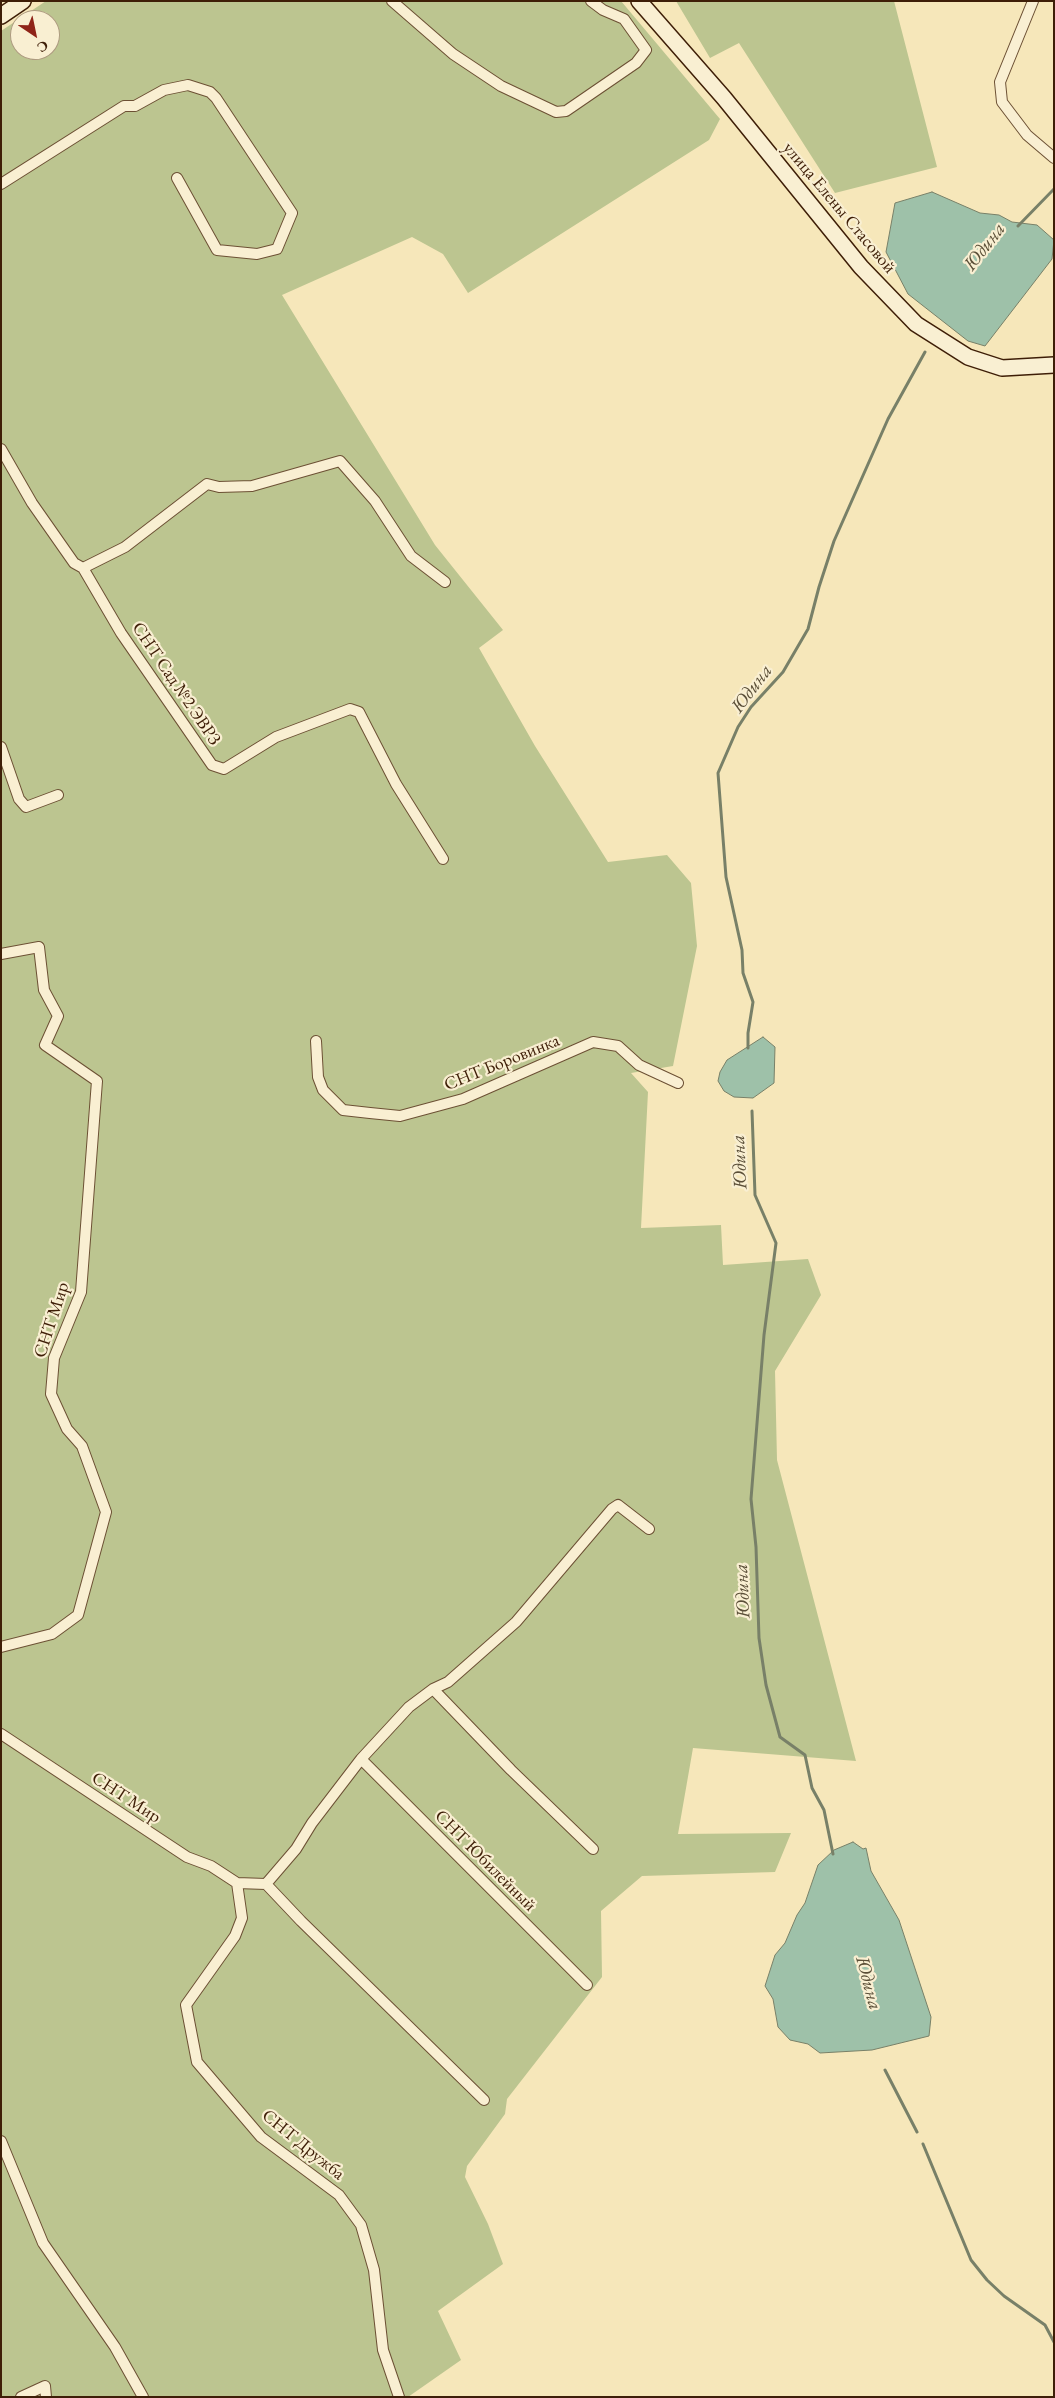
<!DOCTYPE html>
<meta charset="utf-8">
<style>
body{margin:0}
#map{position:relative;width:1055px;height:2398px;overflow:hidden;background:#f6e7ba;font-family:"EB Garamond",serif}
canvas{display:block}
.frame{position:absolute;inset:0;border:2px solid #3e1e07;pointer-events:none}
.north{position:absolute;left:10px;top:10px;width:50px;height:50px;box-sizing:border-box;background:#f9efd2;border:1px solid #ae9b81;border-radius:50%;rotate:146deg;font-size:14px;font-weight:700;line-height:20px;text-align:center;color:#3e1e07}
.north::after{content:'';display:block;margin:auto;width:18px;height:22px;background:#8f2418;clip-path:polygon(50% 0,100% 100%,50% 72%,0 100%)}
</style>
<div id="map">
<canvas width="1055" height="2398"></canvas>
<div class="frame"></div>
<div class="north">С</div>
</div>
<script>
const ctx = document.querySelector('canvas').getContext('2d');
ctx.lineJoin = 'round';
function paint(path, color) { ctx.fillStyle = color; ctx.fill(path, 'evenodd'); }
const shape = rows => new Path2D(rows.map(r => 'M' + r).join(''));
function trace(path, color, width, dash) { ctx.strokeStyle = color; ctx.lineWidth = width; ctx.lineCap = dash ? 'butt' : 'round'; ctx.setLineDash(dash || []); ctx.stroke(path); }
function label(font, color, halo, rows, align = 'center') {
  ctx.font = font + ' "EB Garamond",serif'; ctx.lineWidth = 4.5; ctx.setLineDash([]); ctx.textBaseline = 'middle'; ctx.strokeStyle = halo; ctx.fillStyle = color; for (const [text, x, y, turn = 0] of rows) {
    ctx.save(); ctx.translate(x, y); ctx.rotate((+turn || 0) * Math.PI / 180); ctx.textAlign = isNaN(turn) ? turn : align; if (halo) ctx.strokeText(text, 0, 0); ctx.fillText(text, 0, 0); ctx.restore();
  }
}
paint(shape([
 [46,1,621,1,720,119,709,140,468,293,443,254,412,237,282,295,435,545,503,630,479,648,535,746,608,862,667,855,691,883,697,946,673,1066,631,1073,648,1092,641,1228,721,1225,723,1265,808,1259,821,1295,775,1371,777,1460,856,1761,693,1748,678,1834,791,1833,775,1872,642,1876,601,1911,602,1977,507,2099,505,2114,467,2166,465,2177,488,2224,503,2264,438,2311,461,2360,408,2397,1,2397,1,31],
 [20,20,50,20,50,50,20,50],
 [676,1,894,1,937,167,835,193,739,43,710,58]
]), '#bcc590');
const water = shape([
 [932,192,980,213,999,215,1012,222,1037,225,1054,240,1052,259,985,346,968,341,908,294,886,252,895,203,932,192],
 [763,1037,775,1047,774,1083,753,1098,734,1097,724,1091,718,1081,720,1072,727,1060,763,1037],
 [853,1842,863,1849,866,1848,871,1871,899,1920,931,2017,929,2036,872,2050,820,2053,808,2044,790,2040,778,2027,773,1999,765,1986,775,1955,785,1943,797,1915,805,1903,818,1865,834,1850,853,1842]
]);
paint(water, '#9ec1a9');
trace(water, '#788068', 1);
trace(shape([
 [1018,226,1054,189],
 [748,1048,748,1033,753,1002,743,973,742,950,726,877,718,773,738,727,751,707,783,672,808,629,819,587,834,541,888,419,925,352],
 [752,1111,755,1195,776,1243,764,1335,751,1499,756,1547,759,1638,766,1685,780,1737,805,1755,812,1788,824,1810,833,1854],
 [885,2070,917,2132],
 [923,2144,971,2260,987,2280,1004,2296,1045,2325,1054,2342]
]), '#788068', 3);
const minor = shape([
 [392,1,453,54,501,86,556,112,566,111,636,63,646,50,624,19,603,10,591,1],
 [1033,1,1000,82,1002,102,1027,135,1054,158],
 [1,184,124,106,135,106,164,90,188,85,210,92,216,98,292,213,277,249,257,254,217,250,177,178],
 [1,449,32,503,74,563,83,568,121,633,212,765,224,769,276,737,350,709,359,712,396,784,443,859],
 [83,568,125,547,207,484,219,487,252,486,340,461,375,501,411,556,445,582],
 [1,747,19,799,26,807,58,795],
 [1,954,39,947,44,990,58,1016,45,1045,97,1081,81,1292,54,1358,51,1394,67,1429,82,1446,106,1512,78,1615,52,1634,1,1647],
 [316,1041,318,1077,323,1090,343,1110,370,1113,400,1116,463,1099,593,1042,618,1046,639,1065,678,1083],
 [433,1689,511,1770,593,1849],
 [1,1734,187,1857,211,1866,237,1883],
 [361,1759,587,1985],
 [237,1883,242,1918,235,1936,186,2005,197,2062,261,2137,339,2195,361,2225,374,2270,383,2350,399,2397],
 [237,1883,266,1884,296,1849,312,1823,361,1759,409,1707,433,1689,448,1682,516,1622,612,1509,618,1505,649,1529],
 [266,1884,301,1921,484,2100],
 [1,2141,43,2243,115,2347,143,2397],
 [21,2397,45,2386,46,2397]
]);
const secondary = shape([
 [639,1,724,98,861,267,916,324,968,357,1002,368,1054,365],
 [1,16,23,1]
]);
trace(minor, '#6c5034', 12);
trace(secondary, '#3e1e07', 18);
trace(minor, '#f9efd2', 10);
trace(secondary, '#f9efd2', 15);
label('18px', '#3e1e07', '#f9efd2', [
 ["улица Елены Стасовой",839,208,50],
 ["СНТ Сад №2 ЭВРЗ",176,684,56],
 ["СНТ Боровинка",502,1063,-22],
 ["СНТ Мир",52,1320,-72],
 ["СНТ Мир",126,1798,33],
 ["СНТ Юбилейный",485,1861,45],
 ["СНТ Дружба",303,2145,39]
]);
label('italic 19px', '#5b4f38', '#f9efd2', [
 ["Юдина",985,247,-52],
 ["Юдина",752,689,-53],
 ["Юдина",740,1162,-93],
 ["Юдина",743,1591,-93],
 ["Юдина",868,1983,75]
]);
</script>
